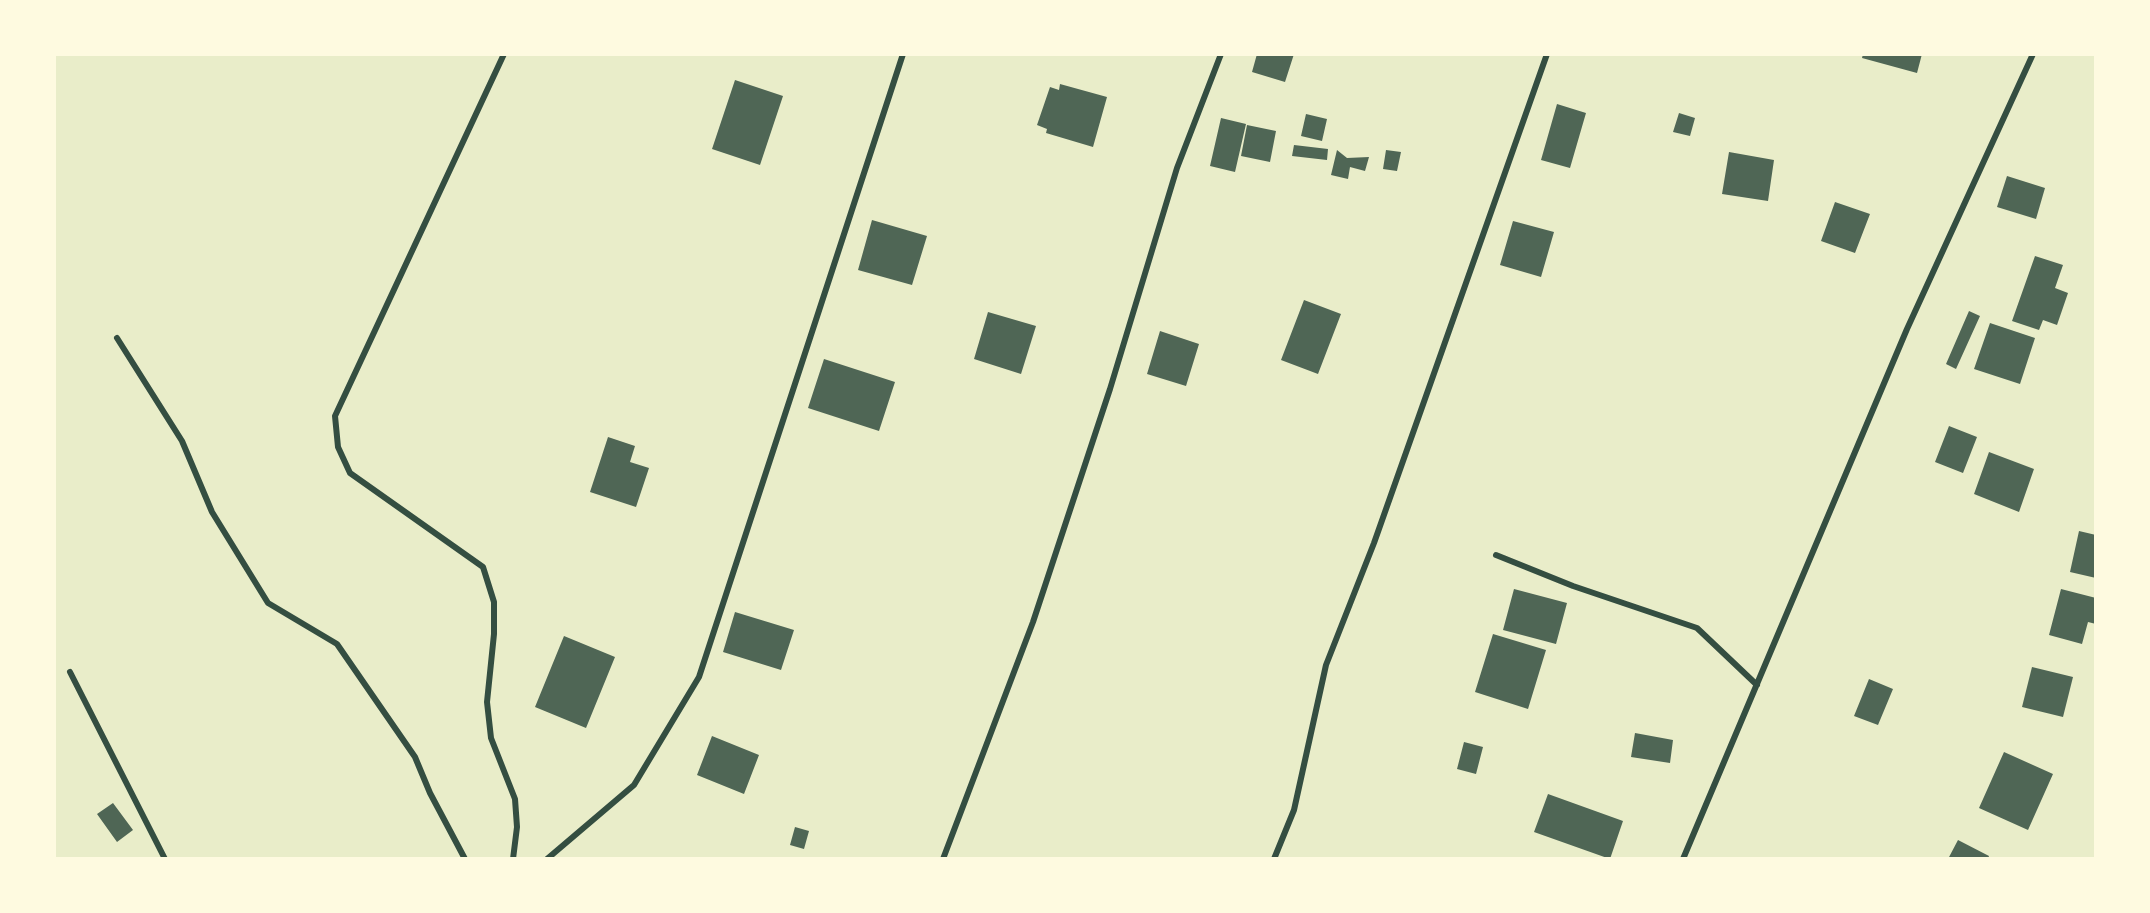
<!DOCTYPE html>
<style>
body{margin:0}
#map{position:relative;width:2150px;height:913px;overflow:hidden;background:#e9edc9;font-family:Lato,sans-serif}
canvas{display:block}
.frame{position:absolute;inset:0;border:56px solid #fefae0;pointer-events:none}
</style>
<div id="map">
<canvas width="2150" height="913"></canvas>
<div class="frame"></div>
</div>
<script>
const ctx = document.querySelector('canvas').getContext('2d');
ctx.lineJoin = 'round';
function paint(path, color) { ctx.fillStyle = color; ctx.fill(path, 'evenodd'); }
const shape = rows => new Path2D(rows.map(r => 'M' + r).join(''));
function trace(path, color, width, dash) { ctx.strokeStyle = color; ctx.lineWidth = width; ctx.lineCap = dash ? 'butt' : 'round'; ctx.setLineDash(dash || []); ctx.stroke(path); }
paint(shape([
 [1257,54,1294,54,1285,82,1252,72],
 [1863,54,1922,54,1917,73,1862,58],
 [735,80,783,96,760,165,712,149],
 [1060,84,1107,97,1093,147,1046,133,1047,129,1037,125,1050,87,1059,90],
 [1557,104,1586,113,1570,168,1541,160],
 [1679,113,1695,118,1690,136,1673,132],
 [1306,114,1327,119,1322,141,1301,136],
 [1221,118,1246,124,1235,172,1210,166],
 [1247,125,1276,131,1270,162,1241,156],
 [1294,145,1328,149,1327,160,1292,156],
 [1337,150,1347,158,1369,157,1365,171,1350,167,1348,179,1331,175],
 [1386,150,1401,152,1397,171,1383,169],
 [1729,152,1774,160,1768,201,1722,194],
 [2007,176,2045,188,2036,219,1997,207],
 [1835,202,1870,214,1855,253,1821,241],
 [872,220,927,236,912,285,858,270],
 [1513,221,1554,232,1541,277,1500,265],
 [2035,256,2063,265,2055,288,2068,293,2057,325,2043,320,2039,330,2012,321],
 [1304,300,1341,314,1318,374,1281,360],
 [1969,311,1980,316,1956,369,1946,364],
 [988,312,1036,326,1021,374,974,359],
 [1990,323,2035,338,2020,384,1974,369],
 [1160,331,1199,344,1186,386,1147,374],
 [824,359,895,382,879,431,808,408],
 [1949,426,1977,437,1963,473,1935,462],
 [608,437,635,446,630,462,649,468,636,507,590,492],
 [1989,452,2034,469,2019,512,1974,494],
 [2079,531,2096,535,2096,578,2070,572],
 [1514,589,1567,603,1556,644,1503,630],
 [2061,589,2096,598,2096,624,2088,622,2082,644,2049,635],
 [735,612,794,630,781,670,723,652],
 [1493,634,1546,650,1528,709,1475,692],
 [564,636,615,657,586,728,535,707],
 [2032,667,2073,677,2063,717,2022,707],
 [1869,679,1893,689,1878,725,1854,716],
 [1635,733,1673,740,1670,763,1631,757],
 [712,736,759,755,744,794,697,775],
 [1464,742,1483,747,1476,774,1457,769],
 [2004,752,2053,774,2028,830,1979,808],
 [1548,794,1623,821,1610,859,1534,832],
 [113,803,133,830,117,842,97,814],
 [795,827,809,831,804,849,790,845],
 [1958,840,1989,856,1988,859,1948,859]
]), '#4f6655');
trace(shape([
 [504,54,335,416,338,447,350,473,483,567,494,602,494,634,487,702,491,738,515,799,517,827,513,859],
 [117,338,182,441,212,512,268,603,337,644,415,757,430,793,465,859],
 [1496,555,1573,586,1697,628,1757,685],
 [70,672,165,859],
 [547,859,634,785,699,677,903,54],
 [943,859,1033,622,1110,389,1177,168,1221,54],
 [1274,859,1294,810,1326,665,1374,543,1547,54],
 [1683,859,1907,329,2033,54]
]), '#344e41', 6);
</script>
